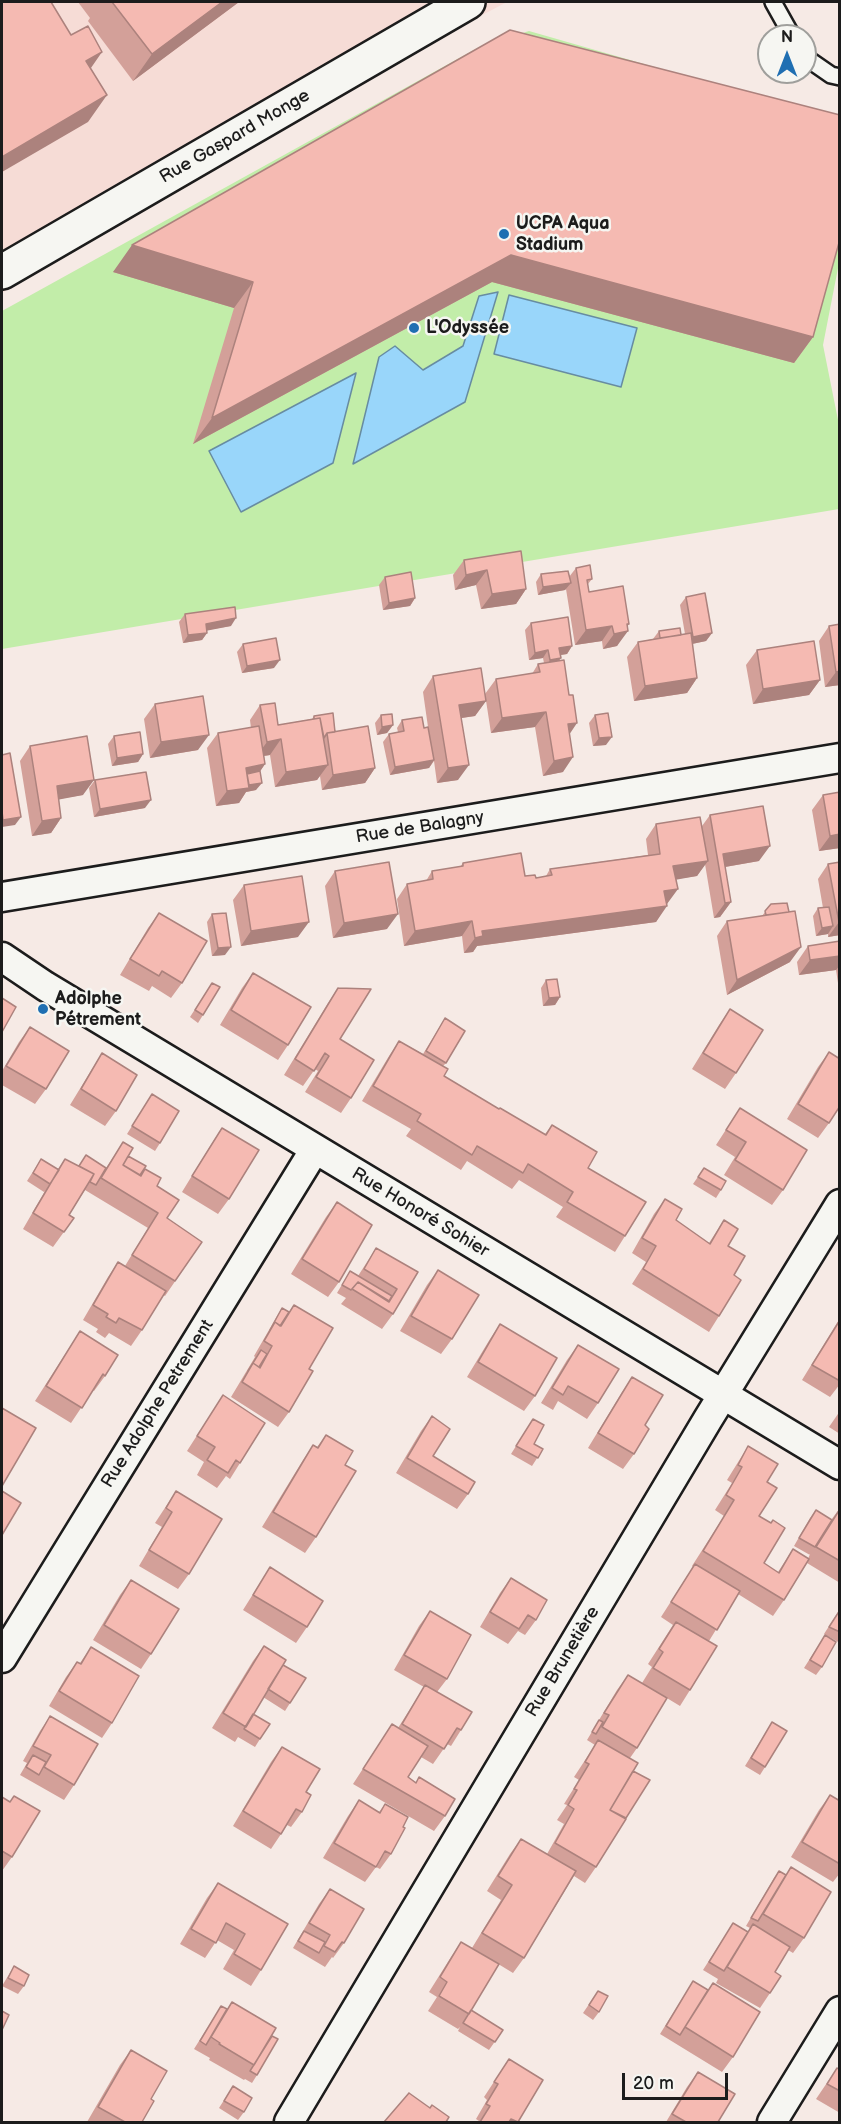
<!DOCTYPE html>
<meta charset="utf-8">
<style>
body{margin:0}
#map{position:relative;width:841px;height:2124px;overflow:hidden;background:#f6eae5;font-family:"Balsamiq Sans",sans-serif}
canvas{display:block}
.frame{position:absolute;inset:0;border:3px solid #1c1c1c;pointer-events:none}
.north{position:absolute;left:757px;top:24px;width:60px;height:60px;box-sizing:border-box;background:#f6f6f2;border:2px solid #9f9f9c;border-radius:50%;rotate:0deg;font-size:16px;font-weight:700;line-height:24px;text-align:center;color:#1c1c1c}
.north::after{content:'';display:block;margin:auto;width:21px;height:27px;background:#1f6fb2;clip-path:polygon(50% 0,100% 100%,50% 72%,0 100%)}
.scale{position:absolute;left:622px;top:2073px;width:106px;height:27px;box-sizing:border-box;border:3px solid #1c1c1c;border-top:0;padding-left:8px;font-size:18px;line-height:21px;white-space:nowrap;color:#1c1c1c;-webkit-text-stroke:4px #f6f6f2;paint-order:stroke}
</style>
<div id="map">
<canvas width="841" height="2124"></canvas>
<div class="frame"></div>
<div class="north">N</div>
<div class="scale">20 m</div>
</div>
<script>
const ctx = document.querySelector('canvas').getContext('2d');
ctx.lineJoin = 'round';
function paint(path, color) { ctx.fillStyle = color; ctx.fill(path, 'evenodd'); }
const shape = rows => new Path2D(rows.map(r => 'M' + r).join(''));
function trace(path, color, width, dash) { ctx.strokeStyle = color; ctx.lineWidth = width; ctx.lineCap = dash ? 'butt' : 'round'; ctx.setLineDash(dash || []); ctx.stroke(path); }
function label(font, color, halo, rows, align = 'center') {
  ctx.font = font + ' "Balsamiq Sans",sans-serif'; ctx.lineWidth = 5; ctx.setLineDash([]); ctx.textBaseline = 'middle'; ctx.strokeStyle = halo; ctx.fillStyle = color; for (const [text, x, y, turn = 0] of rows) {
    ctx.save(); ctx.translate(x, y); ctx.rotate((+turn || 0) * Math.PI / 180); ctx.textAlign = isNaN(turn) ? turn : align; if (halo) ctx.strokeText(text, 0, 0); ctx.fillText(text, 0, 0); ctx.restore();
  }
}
paint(shape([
 [2,2,507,2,410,53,2,293]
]), '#f6dcd6');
paint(shape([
 [529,31,839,120,839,263,823,345,839,425,839,509,2,649,2,311,481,46]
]), '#c2eda9');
const water = shape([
 [498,292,465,402,353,464,379,357,395,346,423,370,463,346,479,296,498,292],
 [509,295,637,328,621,387,494,354,509,295],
 [356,373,333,463,241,512,209,451,356,373]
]);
paint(water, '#99d6fa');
trace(water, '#678ca1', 1.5);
const lane = shape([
 [773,2,792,36],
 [805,57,831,75,840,77]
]);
const street = shape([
 [2,897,840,758],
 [2,957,45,986,840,1465],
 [2,1658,315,1149],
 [289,2122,708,1419,840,1204],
 [772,2122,840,2011]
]);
const secondary = shape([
 [2,272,468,2]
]);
trace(lane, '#1c1c1c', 20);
trace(street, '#1c1c1c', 33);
trace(secondary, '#1c1c1c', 38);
trace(lane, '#f6f6f2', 15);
trace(street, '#f6f6f2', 28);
trace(secondary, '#f6f6f2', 33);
paint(shape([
 [78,2,239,2,133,81,88,21,90,18],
 [510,30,813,337,794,363,492,282,193,444,234,308,113,272],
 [464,560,526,589,516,604,481,609,476,585,455,590,453,575],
 [576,568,592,579,588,584,589,592,627,626,617,646,603,649,602,641,575,645,566,589,565,590,538,595,536,582,541,574,569,577],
 [385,577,415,598,410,606,383,610,379,585],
 [686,597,712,633,706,641,692,644,697,678,687,693,634,701,627,657,638,642,653,639,659,631,681,635,685,634,680,605],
 [185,614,231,626,207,630,207,633,202,640,183,643,179,622],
 [531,623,572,646,567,654,560,655,559,661,569,734,563,772,543,776,535,727,491,733,485,694,496,679,532,674,538,664,544,663,543,658,529,660,525,630],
 [840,624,840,685,825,687,819,641,829,626],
 [243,644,274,668,242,673,237,652],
 [757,650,820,680,809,695,753,704,746,665],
 [433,676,486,701,475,716,461,718,458,780,437,783,434,761,429,768,390,775,383,742,389,734,398,732,397,728,402,720,424,728,428,727,423,692],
 [155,704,198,750,150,758,144,719],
 [260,705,278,725,312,719,314,716,335,732,375,768,365,783,322,790,320,776,317,780,275,787,270,755,264,756,265,764,260,771,256,790,246,792,239,803,216,806,207,748,218,733,251,728,250,720],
 [381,715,393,725,387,733,377,735,375,723],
 [595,715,606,745,593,746,589,723],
 [114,736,143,754,138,762,112,766,108,744],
 [30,746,83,795,58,799,61,818,51,833,32,836,20,761],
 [95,780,145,808,94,817,89,788],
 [823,795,840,848,819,851,812,810],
 [710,815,759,861,725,867,731,902,720,917,714,918,705,864,697,876,676,879,667,904,656,922,477,946,473,952,464,953,462,936,404,946,397,899,407,884,426,881,432,871,460,867,463,863,525,876,536,878,546,876,550,869,648,855,646,839,656,824,702,826],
 [840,862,840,935,828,937,828,934,816,936,813,916,818,908,823,908,818,879,828,864],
 [335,871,387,929,333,938,325,886],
 [244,885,298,937,241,946,233,900],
 [771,904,790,962,727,995,717,936,727,921,762,916],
 [159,913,182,983,171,998,152,986,149,991,120,975,148,928],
 [212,914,225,955,212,956,207,922],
 [840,941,840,982,838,983,836,970,799,975,797,962,808,946],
 [253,973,288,1045,278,1060,220,1025,242,988],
 [546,980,560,997,555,1005,543,1006,541,988],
 [212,983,203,1015,198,1023,190,1017],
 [338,988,340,1039,351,1098,341,1113,305,1092,318,1071,315,1069,303,1086,284,1075,328,1003],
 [730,1009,736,1073,725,1089,692,1069,719,1025],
 [445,1018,446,1063,443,1066,444,1076,499,1109,545,1134,552,1125,588,1168,625,1236,615,1252,556,1217,563,1207,519,1180,512,1189,467,1161,461,1170,406,1136,411,1129,362,1101,389,1056,399,1041,423,1054],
 [30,1027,46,1089,35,1104,2,1085,2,1071,19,1042],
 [829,1052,829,1123,818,1138,787,1119,818,1067],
 [102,1053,116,1111,105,1126,70,1105,92,1069],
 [152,1094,160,1143,155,1151,127,1134],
 [740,1108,783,1190,772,1205,724,1175,735,1157,716,1145],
 [222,1128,229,1199,218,1214,182,1192,212,1143],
 [123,1142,128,1156,142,1173,157,1186,167,1218,202,1242,165,1296,163,1295,142,1330,131,1346,109,1333,105,1338,96,1332,98,1329,83,1320,108,1277,118,1262,125,1266,148,1228,85,1190,69,1215,74,1218,53,1247,23,1229,45,1191,44,1192,27,1181,41,1159,58,1169,65,1159,79,1166,86,1155,106,1168],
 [704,1168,721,1190,716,1198,693,1184],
 [665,1199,676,1220,709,1243,724,1220,728,1246,719,1316,709,1332,632,1284,646,1262,632,1253,654,1214],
 [337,1202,339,1282,328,1297,291,1274,326,1217],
 [376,1248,418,1272,393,1314,382,1329,341,1304,346,1298,337,1293,350,1271,358,1276],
 [438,1270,452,1339,441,1354,400,1331,427,1285],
 [294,1305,309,1369,289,1412,278,1427,231,1397,255,1357,254,1356,277,1316,282,1308,289,1312],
 [840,1318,840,1384,830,1397,802,1380],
 [500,1324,535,1396,524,1411,467,1377,490,1339],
 [80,1331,105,1376,94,1391,93,1390,71,1423,35,1401],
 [578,1345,598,1403,587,1419,558,1401,553,1410,541,1403,567,1360],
 [632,1377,645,1425,634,1454,623,1469,588,1448,622,1392],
 [223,1395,240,1463,230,1479,226,1476,217,1488,197,1475,204,1462,187,1451],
 [840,1411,840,1434,829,1427],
 [432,1416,433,1456,468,1494,457,1509,396,1473,421,1431],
 [533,1419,534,1444,543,1449,532,1466,511,1454],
 [326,1435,316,1537,305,1553,262,1527,303,1460,313,1445,317,1447],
 [748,1446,767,1482,759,1516,764,1563,778,1572,793,1549,808,1559,810,1554,810,1555,794,1546,810,1518,816,1510,831,1520,840,1508,840,1583,807,1563,784,1600,773,1616,738,1594,709,1641,690,1690,680,1706,642,1683,652,1667,648,1664,673,1625,661,1617,693,1567,692,1566,724,1516,715,1510,732,1483,727,1480],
 [176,1491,189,1574,178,1589,139,1566,162,1527,155,1523],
 [270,1567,307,1627,296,1643,243,1610],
 [511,1578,536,1620,525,1635,518,1631,508,1644,480,1627,500,1593],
 [131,1580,151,1654,141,1669,93,1640,120,1595],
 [840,1609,840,1643,824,1634],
 [430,1611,447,1679,437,1692,461,1730,451,1746,447,1744,433,1764,421,1757,408,1777,416,1782,419,1777,445,1816,434,1831,353,1784,392,1724,398,1728,424,1687,394,1670,419,1626],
 [825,1635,822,1667,816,1675,804,1668],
 [264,1646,283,1665,290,1703,285,1711,263,1697,253,1714,260,1739,255,1747,238,1737,235,1742,212,1728,253,1661],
 [91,1647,112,1723,102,1738,49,1706,66,1677,77,1662,80,1663],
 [628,1675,637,1748,630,1758,633,1771,596,1867,585,1883,574,1876,524,1958,513,1973,472,1948,501,1900,487,1891,510,1854,521,1839,547,1854,564,1824,557,1820,567,1805,564,1804,579,1780,574,1777,595,1745,587,1740,617,1690],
 [50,1716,74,1785,64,1800,20,1775,27,1763,23,1761,40,1731],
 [772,1722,765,1767,760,1775,745,1766],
 [282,1747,306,1792,302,1812,291,1827,287,1825,271,1849,233,1826,271,1762],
 [830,1795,840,1801,840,1873,833,1882,791,1857,819,1810],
 [2,1797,12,1857,2,1871],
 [359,1800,379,1812,385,1804,403,1827,391,1854,380,1869,376,1867,365,1882,323,1858,348,1816],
 [791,1867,804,1938,793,1953,788,1950,775,1972,770,1993,760,2008,716,1983,718,1979,703,1970,733,1923,748,1932,750,1928,746,1926,774,1878,779,1871,786,1875],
 [218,1883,288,1924,261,1970,251,1986,223,1969,234,1950,217,1940,205,1958,180,1944,207,1898],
 [330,1889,344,1943,333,1958,332,1957,325,1967,293,1948,319,1904],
 [461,1942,471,2010,503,2030,489,2050,458,2031,460,2027,458,2029,428,2011,437,1997,429,1992,451,1957],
 [14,1966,24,1986,18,1994,2,1986],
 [693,1981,708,1990,713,1983,733,2057,722,2072,660,2034],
 [598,1991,599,2012,593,2020,583,2013],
 [232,2002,272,2036,257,2075,252,2083,245,2079,244,2080,209,2060,210,2058,194,2049,221,2006,227,2009],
 [131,2050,151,2099,142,2122,87,2122,120,2065],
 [509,2059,543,2080,518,2122,478,2122,479,2121,476,2119,487,2100,484,2097],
 [837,2068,840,2070,840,2113,816,2099],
 [698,2072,718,2122,666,2122,687,2087],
 [233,2086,244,2112,238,2120,219,2108]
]), '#d3a099');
paint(shape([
 [222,2,239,2,133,81,152,54],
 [102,52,84,78,86,61],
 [107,95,88,122,2,172,2,157],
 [132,245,253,282,234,308,113,272],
 [511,255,813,337,794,363,492,282,193,444,212,418],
 [487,570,476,585,455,590,466,575],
 [571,583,565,590,538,595,543,587],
 [526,589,516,604,481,609,492,594],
 [415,598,410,606,383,610,389,603],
 [236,618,231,626,200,632,206,624],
 [627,624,629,624,623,632,628,631,617,646,603,649,614,634],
 [612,626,602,641,575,645,586,630],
 [207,633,202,640,183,643,188,635],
 [712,633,706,641,687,645,693,637],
 [572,646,567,654,554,656,559,648],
 [548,650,543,658,529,660,535,653],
 [561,658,555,666,545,668,550,660],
 [280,660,274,668,242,673,247,666],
 [840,671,840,685,825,687,836,672],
 [697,678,687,693,634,701,645,686],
 [820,680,809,695,753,704,763,689],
 [486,701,475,716,448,720,459,705],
 [546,712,535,727,491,733,502,718],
 [577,723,567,738,568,724],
 [393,725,387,733,377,735,382,727],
 [209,735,198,750,150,758,161,742],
 [612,737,606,745,593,746,599,738],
 [281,739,270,755,256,757,267,742],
 [143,754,138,762,112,766,117,758],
 [573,757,563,772,543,776,554,761],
 [434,760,429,768,390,775,395,767],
 [265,764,255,779,242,782,246,768],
 [328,765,317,780,275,787,286,772],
 [469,765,458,780,437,783,448,768],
 [375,768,365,783,322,790,333,775],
 [94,780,83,795,46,802,57,786],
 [262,783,256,790,246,792,239,803,216,806,227,791,243,786],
 [151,800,145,808,94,817,100,809],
 [21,817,15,825,2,827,2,822,3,820],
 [61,818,51,833,32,836,42,821],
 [840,834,840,848,819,851,830,836],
 [770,846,759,861,719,868,723,854],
 [708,861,697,876,663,882,673,866],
 [678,889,667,904,664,891],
 [731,902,720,917,714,918,725,903],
 [667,906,656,922,477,946,473,952,464,953,475,938,482,931],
 [398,914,387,929,333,938,344,923],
 [472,921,462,936,404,946,415,931],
 [309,922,298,937,241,946,251,931],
 [839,922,840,922,840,935,828,937],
 [833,926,828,934,816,936,822,928],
 [231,947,225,955,212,956,218,948],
 [801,947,790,962,727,995,737,980],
 [840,956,840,965,836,970,799,975,810,960],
 [560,997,555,1005,543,1006,549,998]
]), '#ac827d');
const building = shape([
 [2,2,51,2,71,35,88,26,102,52,86,61,107,95,2,157,2,2],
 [112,2,222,2,152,54,112,2],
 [510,30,840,115,840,239,813,337,511,255,212,418,253,282,132,245,510,30],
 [521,551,526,589,492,594,487,570,466,575,464,560,521,551],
 [590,565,592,579,587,580,589,592,623,586,629,624,627,624,628,631,614,634,612,626,586,630,576,568,590,565],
 [568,571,571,583,543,587,541,574,568,571],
 [411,572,415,598,389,603,385,577,411,572],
 [705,593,712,633,693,637,686,597,705,593],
 [235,607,236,618,206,624,207,633,188,635,185,614,235,607],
 [568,617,572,646,559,648,561,658,550,660,548,650,535,653,531,623,568,617],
 [840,624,840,671,836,672,829,626,840,624],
 [680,628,681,635,660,638,659,631,680,628],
 [691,633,697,678,645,686,638,642,691,633],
 [276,638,280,660,247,666,243,644,276,638],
 [814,641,820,680,763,689,757,650,814,641],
 [564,660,569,695,573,695,577,723,568,724,573,757,554,761,546,712,502,718,496,679,540,672,538,664,564,660],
 [481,668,486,701,459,705,469,765,448,768,433,676,481,668],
 [203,696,209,735,161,742,155,704,203,696],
 [275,703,278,725,320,718,328,765,286,772,281,739,267,742,260,705,275,703],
 [333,713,335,732,327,733,324,738,320,718,314,719,314,716,333,713],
 [608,713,612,737,599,738,595,715,608,713],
 [392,714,393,725,382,727,381,715,392,714],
 [422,717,424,728,428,727,434,760,395,767,389,734,404,731,402,720,422,717],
 [259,726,265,764,246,768,249,788,227,791,218,733,259,726],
 [368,726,375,768,333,775,327,733,368,726],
 [140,732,143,754,117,758,114,736,140,732],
 [87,736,94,780,57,786,61,818,42,821,30,746,87,736],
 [10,753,21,817,3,820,2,811,2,755,10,753],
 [260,771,262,783,249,785,247,774,260,771],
 [146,772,151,800,100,809,95,780,146,772],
 [840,792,840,834,830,836,823,795,840,792],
 [763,806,770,846,723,854,731,902,725,903,710,815,763,806],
 [700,817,708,861,673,866,678,889,664,891,667,906,482,931,483,936,475,938,472,921,415,931,407,884,433,879,432,871,463,866,463,863,521,853,525,876,535,875,536,878,552,875,550,869,660,854,656,824,700,817],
 [389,862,398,914,344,923,335,871,389,862],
 [840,862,840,922,839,922,828,864,840,862],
 [302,876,309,922,251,931,244,885,302,876],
 [787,903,789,912,766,915,765,911,771,904,787,903],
 [829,907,833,926,822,928,818,908,829,907],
 [795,911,801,947,737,980,727,921,795,911],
 [159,913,207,941,182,983,162,971,159,976,130,959,159,913],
 [226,913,231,947,218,948,212,914,226,913],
 [840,941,840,956,810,960,808,946,840,941],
 [253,973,311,1007,288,1045,231,1010,253,973],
 [557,979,560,997,549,998,546,980,557,979],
 [212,983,220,987,203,1015,195,1010,212,983],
 [338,988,371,989,340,1039,374,1060,351,1098,316,1077,329,1056,325,1053,314,1071,295,1059,338,988],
 [2,998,16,1007,2,1032,2,998],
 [730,1009,763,1030,736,1073,703,1053,730,1009],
 [445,1018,465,1031,446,1063,426,1051,445,1018],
 [30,1027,69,1051,46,1089,6,1066,30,1027],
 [399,1041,448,1069,444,1076,499,1109,500,1108,546,1135,552,1125,597,1152,588,1168,646,1202,625,1236,567,1202,573,1192,528,1164,523,1173,477,1146,472,1155,417,1121,421,1114,373,1086,399,1041],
 [829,1052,840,1059,840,1106,829,1123,798,1104,829,1052],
 [102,1053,137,1075,116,1111,81,1089,102,1053],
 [152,1094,179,1111,160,1143,132,1126,152,1094],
 [740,1108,807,1150,783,1190,735,1160,746,1142,726,1130,740,1108],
 [222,1128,259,1150,229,1199,192,1176,222,1128],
 [123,1142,133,1148,123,1165,141,1176,145,1169,161,1178,157,1186,179,1200,167,1218,202,1242,175,1281,132,1255,158,1213,101,1178,123,1142],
 [86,1155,106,1168,96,1185,90,1182,94,1174,79,1166,86,1155],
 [128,1156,146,1166,140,1175,123,1165,128,1156],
 [41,1159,59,1170,50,1184,33,1173,41,1159],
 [65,1159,94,1174,69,1215,74,1218,64,1232,33,1213,65,1159],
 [704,1168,726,1181,721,1190,698,1177,704,1168],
 [665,1199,682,1209,676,1220,710,1244,724,1220,738,1229,728,1246,745,1256,734,1275,741,1280,719,1316,643,1269,656,1246,642,1238,665,1199],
 [337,1202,372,1225,339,1282,302,1259,337,1202],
 [376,1248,418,1272,393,1314,352,1289,358,1282,389,1302,397,1289,364,1269,376,1248],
 [118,1262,166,1291,142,1330,119,1318,116,1323,106,1317,108,1314,93,1305,118,1262],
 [438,1270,479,1295,452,1339,411,1316,438,1270],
 [350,1271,392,1296,389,1301,358,1282,351,1290,342,1285,350,1271],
 [294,1305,333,1328,309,1369,313,1371,289,1412,242,1382,253,1363,260,1368,272,1346,264,1341,275,1322,281,1326,294,1305],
 [282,1308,289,1312,280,1326,275,1322,270,1330,282,1308],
 [840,1320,840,1381,812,1365,840,1320],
 [500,1324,557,1358,535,1396,478,1362,500,1324],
 [80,1331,118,1355,105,1376,103,1374,82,1408,46,1386,80,1331],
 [578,1345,619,1369,598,1403,568,1386,563,1395,552,1388,578,1345],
 [261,1350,267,1354,259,1367,253,1363,248,1371,261,1350],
 [632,1377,663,1395,645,1425,649,1429,634,1454,598,1433,632,1377],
 [223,1395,265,1423,240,1463,236,1460,228,1473,207,1460,215,1447,197,1436,223,1395],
 [2,1408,36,1428,2,1486,2,1408],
 [432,1416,450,1429,433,1456,475,1482,468,1494,407,1458,432,1416],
 [533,1419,544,1425,534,1444,543,1449,538,1458,516,1446,533,1419],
 [326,1435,353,1451,345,1465,356,1471,316,1537,273,1512,313,1445,318,1448,326,1435],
 [748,1446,778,1464,767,1482,777,1488,759,1516,771,1523,773,1520,785,1528,764,1563,779,1573,793,1549,809,1559,784,1600,703,1551,734,1500,726,1495,742,1467,738,1465,748,1446],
 [2,1491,21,1503,2,1535,2,1491],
 [176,1491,222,1519,189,1574,149,1550,172,1512,166,1508,176,1491],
 [840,1509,840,1561,816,1547,840,1509],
 [816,1510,832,1520,815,1547,799,1538,816,1510],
 [695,1564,740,1591,717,1630,671,1602,695,1564],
 [270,1567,323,1601,307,1627,253,1595,270,1567],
 [511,1578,547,1600,536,1620,528,1615,519,1629,490,1612,511,1578],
 [131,1580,179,1609,151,1654,104,1625,131,1580],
 [840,1610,840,1632,829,1627,840,1610],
 [430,1611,471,1635,447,1679,404,1655,430,1611],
 [676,1622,717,1646,690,1690,653,1668,663,1652,659,1649,676,1622],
 [825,1635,836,1642,822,1667,810,1660,825,1635],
 [264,1646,286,1660,246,1727,223,1713,264,1646],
 [91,1647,139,1676,112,1723,59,1691,77,1662,81,1664,91,1647],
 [283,1665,306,1678,290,1703,268,1689,283,1665],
 [628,1675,667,1698,637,1748,602,1727,609,1715,604,1713,628,1675],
 [425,1685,472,1712,461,1730,457,1728,444,1749,402,1724,425,1685],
 [253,1714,270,1724,260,1739,244,1729,253,1714],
 [50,1716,98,1744,74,1785,44,1767,51,1755,33,1746,50,1716],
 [599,1720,603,1722,596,1734,592,1732,599,1720],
 [772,1722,787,1731,765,1767,751,1758,772,1722],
 [392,1724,428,1746,408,1777,416,1783,419,1777,455,1799,445,1816,363,1769,392,1724],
 [598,1740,638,1763,610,1810,626,1819,596,1867,555,1843,574,1809,568,1805,577,1790,574,1789,589,1764,585,1762,598,1740],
 [282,1747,320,1769,306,1792,311,1795,302,1812,296,1809,281,1834,243,1811,282,1747],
 [33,1755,46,1762,39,1775,26,1767,33,1755],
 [633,1771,650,1780,626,1818,610,1810,633,1771],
 [830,1795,840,1801,840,1864,802,1842,830,1795],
 [14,1796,40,1811,12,1857,2,1851,2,1797,10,1802,14,1796],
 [359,1800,380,1813,385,1804,408,1817,403,1827,405,1828,391,1854,385,1851,376,1867,334,1843,359,1800],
 [521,1839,576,1871,524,1958,482,1933,512,1885,498,1876,521,1839],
 [791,1867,831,1892,804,1938,763,1914,791,1867],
 [779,1871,786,1875,758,1921,751,1918,779,1871],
 [218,1883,288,1924,261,1970,234,1954,245,1934,226,1923,216,1943,191,1929,218,1883],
 [330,1889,364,1909,344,1943,342,1942,335,1952,324,1946,330,1935,309,1923,330,1889],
 [733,1923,748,1932,724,1971,709,1962,733,1923],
 [753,1924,790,1947,775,1972,781,1976,770,1993,727,1967,753,1924],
 [304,1931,325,1942,319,1953,298,1941,304,1931],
 [461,1942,499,1964,469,2014,439,1996,447,1982,440,1977,461,1942],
 [14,1966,29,1975,24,1986,8,1978,14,1966],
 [693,1981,708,1990,680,2035,666,2026,693,1981],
 [713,1983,760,2012,733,2057,685,2027,713,1983],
 [598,1991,608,1996,599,2012,589,2005,598,1991],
 [232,2002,276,2028,254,2065,219,2044,220,2043,211,2037,232,2002],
 [221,2006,227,2009,206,2045,200,2041,221,2006],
 [471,2010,503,2030,495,2042,463,2023,471,2010],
 [2,2011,9,2015,2,2030,2,2011],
 [272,2036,278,2039,257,2075,250,2071,272,2036],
 [131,2050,167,2071,151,2099,154,2101,142,2122,125,2122,98,2107,131,2050],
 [509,2059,543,2080,518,2122,511,2119,509,2122,480,2122,490,2106,486,2104,498,2084,494,2082,509,2059],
 [837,2068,840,2070,840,2091,827,2084,837,2068],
 [698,2072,735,2094,718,2122,686,2122,672,2114,698,2072],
 [233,2086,252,2098,244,2112,224,2101,233,2086],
 [409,2093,430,2108,432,2105,449,2117,446,2122,384,2122,409,2093]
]);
paint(building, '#f5bab2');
trace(building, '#ac827d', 1.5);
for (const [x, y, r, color] of [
 [504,234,6,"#1f6fb2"],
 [414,328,6,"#1f6fb2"],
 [43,1009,6,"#1f6fb2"]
]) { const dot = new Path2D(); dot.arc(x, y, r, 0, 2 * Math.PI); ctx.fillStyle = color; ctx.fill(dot); trace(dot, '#f6f6f2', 2); }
label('18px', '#1c1c1c', '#f6f6f2', [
 ["Rue Gaspard Monge",235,137,-30],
 ["Rue de Balagny",420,828,-9],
 ["Rue Honoré Sohier",420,1213,31],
 ["Rue Adolphe Petrement",158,1404,-58],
 ["Rue Brunetière",563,1662,-59]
]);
label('bold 18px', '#1c1c1c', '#f6f6f2', [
 ["UCPA Aqua",516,224],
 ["Stadium",516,245],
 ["L'Odyssée",426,328],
 ["Adolphe",55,999],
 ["Pétrement",55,1020]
], 'left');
</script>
